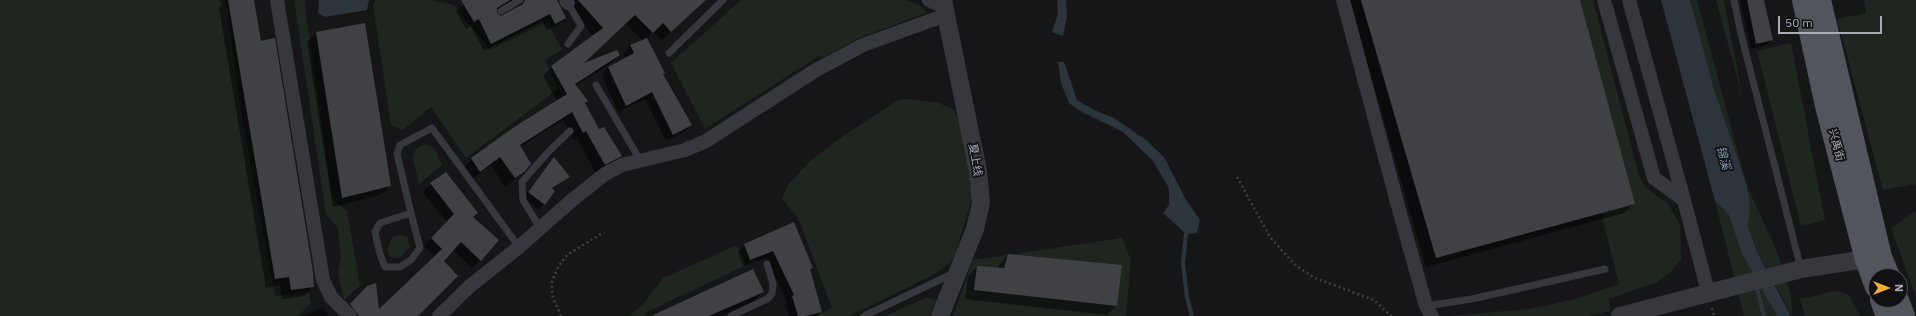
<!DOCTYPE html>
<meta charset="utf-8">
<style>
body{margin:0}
#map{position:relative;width:1916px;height:316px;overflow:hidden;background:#161618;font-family:"IBM Plex Sans",sans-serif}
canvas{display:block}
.north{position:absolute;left:1868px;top:268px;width:40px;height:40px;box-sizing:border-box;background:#111113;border:1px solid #4d4f55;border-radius:50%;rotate:90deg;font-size:11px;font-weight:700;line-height:16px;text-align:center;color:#a8adb8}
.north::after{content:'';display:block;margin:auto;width:14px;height:18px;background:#f2b134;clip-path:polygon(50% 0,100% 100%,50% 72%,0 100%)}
.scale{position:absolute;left:1778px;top:16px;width:104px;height:18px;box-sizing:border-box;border:2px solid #a8adb8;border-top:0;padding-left:5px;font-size:12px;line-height:14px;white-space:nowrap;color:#a8adb8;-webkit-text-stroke:3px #111113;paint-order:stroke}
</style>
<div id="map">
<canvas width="1916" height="316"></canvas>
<div class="north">N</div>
<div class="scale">50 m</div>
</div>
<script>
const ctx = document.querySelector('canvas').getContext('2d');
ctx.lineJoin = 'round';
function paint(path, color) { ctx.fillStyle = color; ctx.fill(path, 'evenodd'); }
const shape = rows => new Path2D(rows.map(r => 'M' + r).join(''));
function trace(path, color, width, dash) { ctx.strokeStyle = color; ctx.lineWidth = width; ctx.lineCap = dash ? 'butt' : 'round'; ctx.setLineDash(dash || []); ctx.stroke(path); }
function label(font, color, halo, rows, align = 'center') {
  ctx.font = font + ' "IBM Plex Sans","Noto Sans SC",sans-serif'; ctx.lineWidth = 3.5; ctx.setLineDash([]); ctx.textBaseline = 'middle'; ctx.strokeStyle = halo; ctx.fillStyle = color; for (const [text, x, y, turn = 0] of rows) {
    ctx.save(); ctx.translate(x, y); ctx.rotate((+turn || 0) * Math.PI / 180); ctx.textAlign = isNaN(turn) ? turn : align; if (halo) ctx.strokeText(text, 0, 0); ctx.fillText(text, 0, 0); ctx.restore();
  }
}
paint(shape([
 [0,0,226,0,241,111,275,296,308,292,311,303,298,316,0,316],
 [294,0,306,0,305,5,332,199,347,211,360,286,344,300,338,272,341,258,338,228,326,214],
 [375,0,431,0,454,5,490,50,547,22,562,50,545,60,558,89,466,158,431,107,403,130,391,125,373,5],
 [741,0,906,0,922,7,927,13,859,38,822,58,819,56,705,129,671,63],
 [1580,0,1593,0,1638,172,1645,187,1668,204,1680,224,1681,260,1671,272,1657,282,1609,299,1610,311,1588,316,1449,316,1530,309,1575,299,1619,284,1601,213],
 [1690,0,1697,0,1747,186,1776,249,1791,295,1792,316,1758,253,1748,227,1750,208,1715,92],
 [1716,0,1724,0,1743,99],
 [1864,0,1916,0,1916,184,1883,190,1837,19,1866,13],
 [1791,43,1825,220,1801,226,1757,51],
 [908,99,939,103,954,110,960,123,968,157,972,197,955,256,948,264,933,275,849,316,816,316,832,308,798,218,782,199,787,186,811,160,843,136,898,100],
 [422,145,428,145,435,149,442,165,419,184,413,159,415,150],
 [1715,201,1729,215,1742,254,1777,316,1744,316],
 [1916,211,1916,297,1891,228],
 [399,235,407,237,410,247,399,258,390,257,387,249,392,238],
 [1122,238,1131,260,1126,316,953,316,973,260],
 [737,245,746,265,645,313,646,316,629,316,644,303,663,278],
 [1836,291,1848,294,1860,316,1805,316,1800,299],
 [927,297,936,300,929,316,886,316]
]), '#1e261f');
paint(shape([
 [319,0,369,0,367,10,325,17,318,13],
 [1057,0,1066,0,1067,15,1063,36,1052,32,1058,14],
 [1661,0,1690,0,1715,92,1747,186,1750,208,1748,227,1758,254,1791,316,1777,316,1742,254,1729,215,1715,201],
 [1058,62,1064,62,1077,100,1094,110,1114,118,1146,140,1164,157,1185,198,1200,220,1197,233,1186,234,1163,213,1169,205,1169,188,1153,161,1123,132,1080,111,1069,103,1061,83]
]), '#2c353c');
paint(shape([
 [220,0,253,0,260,42,313,287,304,296,282,299,280,285,266,288,219,8,222,5],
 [470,0,556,0,565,18,557,25,547,30,542,21,484,51,471,26,466,29,456,11],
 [509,3,517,5,518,8,503,17,496,15,495,11],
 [562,0,705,0,662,40,653,31,646,39,662,74,691,125,684,132,666,141,645,99,618,112,601,74,608,67,626,58,623,53,630,46,643,41,625,23,581,65,619,55,610,64,575,86,599,130,620,156,611,165,596,173,577,139,574,141,563,120,520,147,523,172,513,181,505,187,491,165,471,180,463,168,472,159,515,128,557,101,543,76,552,67,594,37],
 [1349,0,1579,0,1634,204,1624,213,1426,267],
 [1740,0,1764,0,1772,39,1767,45,1751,49],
 [316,33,390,186,380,195,333,207,307,42],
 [549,164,569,177,552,189,554,191,539,210,523,197],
 [431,184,472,218,480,260,472,268,453,250,443,261,417,316,345,316,342,312,368,287,379,311,435,257,424,246,447,222,423,192],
 [793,223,821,311,817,316,789,316,785,304,787,302,766,258,743,266,738,252,745,245],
 [1008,255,1116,306,1107,315,965,299,968,276,977,267,998,269,999,265],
 [763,292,753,302,720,316,654,316],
 [323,307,328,316,302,316]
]), '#0007');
trace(shape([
 [1186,234,1183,263,1187,297,1192,316],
 [1756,285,1764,316]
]), '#2c353c', 4);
paint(shape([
 [228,0,254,0,261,41,275,38,313,272,314,287,291,290,289,277,275,279],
 [461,0,510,0,497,8,497,13,501,16,523,4,525,0,557,0,566,18,555,24,550,14,491,44,479,19,474,22],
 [578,0,706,0,671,32,663,23,653,33,635,15,584,63,617,50,620,55,575,84,588,101,585,103,599,129,604,127,622,156,605,165,586,131,583,133,572,112,520,145,531,164,524,172,515,178,500,157,480,172,471,158,514,127,567,94,551,66,603,28],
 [1361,0,1580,0,1635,204,1436,258],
 [1747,0,1764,0,1773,40,1756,44],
 [365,23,391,186,342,198,316,32],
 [647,38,665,73,663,74,692,125,673,135,652,92,626,106,608,67,634,53,630,45],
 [554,157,570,177,552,188,555,191,545,205,528,192],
 [446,172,478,213,473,217,499,240,481,261,461,242,444,261,458,276,418,316,359,316,350,304,367,286,376,283,379,309,442,249,431,238,454,214,430,183],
 [794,222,813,268,810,269,822,312,806,316,798,316,792,296,794,295,773,251,750,260,744,244],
 [1008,254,1122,265,1117,306,974,290,977,266,1004,268],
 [753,269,764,292,709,316,651,316]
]), '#404145');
trace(shape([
 [1237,177,1270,237,1295,265,1315,278,1374,300,1391,316],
 [1712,308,1714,316],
 [561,316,552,295,552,281,558,267,567,255,604,232]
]), '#3d3f44', 2.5, [2, 3]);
trace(shape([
 [1734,0,1741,34,1801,269],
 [501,11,520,0],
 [568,44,581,26,568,3],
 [669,53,723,0],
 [596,85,640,160],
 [411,213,380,223,375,232,380,254,385,267,400,267,411,260,420,248,411,213,397,154,400,145,432,128,519,247],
 [540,228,523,200,522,182,549,151,570,131],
 [1426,306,1472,299,1605,269],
 [731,316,767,299,772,294,773,284,767,264],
 [864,316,954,273]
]), '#37383d', 7);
trace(shape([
 [277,0,323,280,331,297,350,316],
 [566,0,568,3],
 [929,0,944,7],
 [1343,0,1401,217,1426,306,1432,316],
 [1604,0,1654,178,1684,200,1708,292],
 [1629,0,1684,200],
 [439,316,470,286,519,247,571,201,605,174,622,165,685,150,706,141,816,70,863,45,946,15]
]), '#37383d', 14);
trace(shape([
 [940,316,975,229,981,203,978,171,943,0],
 [1620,316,1801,269,1879,257]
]), '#37383d', 18);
trace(shape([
 [1803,0,1826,106,1866,260,1876,287],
 [1820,0,1881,257,1889,276],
 [1881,300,1887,316],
 [1898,300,1904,316]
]), '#53555c', 22);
label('11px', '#a8adb8', '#111113', [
 ["兴禹街",1836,145,75],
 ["夏上线",975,160,80]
]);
label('italic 12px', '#7f9bb3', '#111113', [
 ["锦溪",1723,158,75]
]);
</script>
